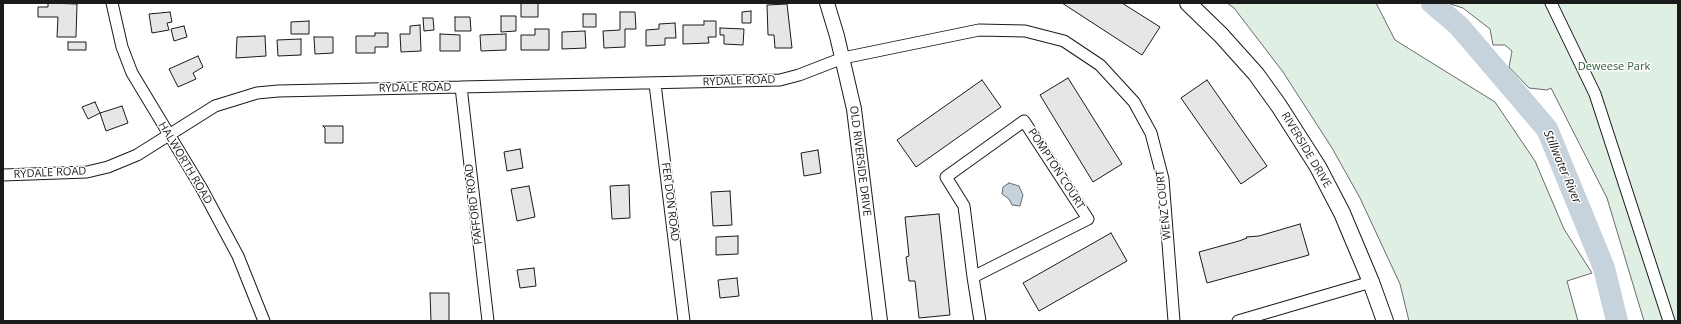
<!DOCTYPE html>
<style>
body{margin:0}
#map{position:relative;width:1681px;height:324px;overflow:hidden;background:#fff;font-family:"Open Sans",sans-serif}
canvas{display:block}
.frame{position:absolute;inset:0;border:4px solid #1a1a1a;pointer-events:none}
</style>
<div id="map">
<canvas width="1681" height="324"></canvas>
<div class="frame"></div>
</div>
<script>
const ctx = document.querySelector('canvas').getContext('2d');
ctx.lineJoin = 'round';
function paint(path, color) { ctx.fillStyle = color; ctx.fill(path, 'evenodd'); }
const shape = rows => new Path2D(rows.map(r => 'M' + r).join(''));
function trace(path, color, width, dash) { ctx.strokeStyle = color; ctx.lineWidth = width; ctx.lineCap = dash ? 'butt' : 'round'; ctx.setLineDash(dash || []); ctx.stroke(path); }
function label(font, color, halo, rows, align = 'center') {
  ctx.font = font + ' "Open Sans",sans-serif'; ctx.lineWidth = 3; ctx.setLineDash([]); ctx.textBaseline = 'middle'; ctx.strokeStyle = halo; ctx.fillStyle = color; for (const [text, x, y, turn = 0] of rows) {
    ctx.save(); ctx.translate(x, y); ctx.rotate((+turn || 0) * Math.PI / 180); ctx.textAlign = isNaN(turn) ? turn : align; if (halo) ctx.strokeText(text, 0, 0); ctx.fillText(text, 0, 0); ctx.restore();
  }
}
const green = shape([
 [1227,3,1376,3,1395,40,1495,102,1535,161,1564,229,1592,273,1567,281,1578,321,1409,321,1400,284,1360,198,1332,148,1283,72,1234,8,1227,3],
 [1447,3,1678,3,1678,321,1644,321,1607,198,1551,88,1547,90,1529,88,1509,67,1512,51,1505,45,1493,45,1490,29,1463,8,1447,3]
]);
paint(green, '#e0efe3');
trace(green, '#6a6a6a', 1);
const water = shape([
 [1009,183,1019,186,1023,195,1020,206,1012,205,1009,199,1002,194,1003,187,1009,183]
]);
paint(water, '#c6d2dc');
trace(water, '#6a6a6a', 1);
trace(shape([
 [1432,3,1459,26,1547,129,1604,268,1617,321]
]), '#c6d2dc', 22);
const building = shape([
 [48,3,77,4,76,37,57,37,58,17,38,17,38,7,48,7,48,3],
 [521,3,538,3,538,17,521,17,521,3],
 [1062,3,1122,3,1160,27,1142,55,1062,3],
 [787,4,792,48,775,48,774,35,768,35,767,5,787,4],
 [751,11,751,23,742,23,742,12,751,11],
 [170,12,172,22,167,23,169,30,152,33,149,14,170,12],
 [620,12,635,12,636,29,625,29,625,47,604,48,603,31,620,30,620,12],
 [583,14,596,14,596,27,583,27,583,14],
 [501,16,516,16,516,31,501,32,501,16],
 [455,17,470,17,471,31,455,31,455,17],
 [423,18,433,18,434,30,424,31,423,18],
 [309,21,309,34,291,34,291,22,309,21],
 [704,21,716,21,716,37,708,37,709,43,683,44,683,25,704,25,704,21],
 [675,23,676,38,665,38,665,45,646,46,646,30,659,29,659,24,675,23],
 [420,25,421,51,401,52,400,34,410,34,410,26,420,25],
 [184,26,187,37,174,41,171,29,184,26],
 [720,28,744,29,743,45,724,44,724,35,720,35,720,28],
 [535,29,549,29,549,50,521,50,521,35,535,35,535,29],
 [585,31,586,48,562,49,562,32,585,31],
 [375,33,388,33,388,47,375,47,375,53,356,53,356,36,375,36,375,33],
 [440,34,460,35,460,51,440,51,440,34],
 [506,34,506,50,481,51,480,35,506,34],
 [265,36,266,56,236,58,237,37,265,36],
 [314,37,333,37,333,53,315,54,314,37],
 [301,39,301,55,278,56,277,40,301,39],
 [68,42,86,42,86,50,68,50,68,42],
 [198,56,203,67,193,73,196,79,178,87,169,69,198,56],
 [1068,78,1122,164,1093,182,1040,95,1068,78],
 [982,80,1001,107,916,167,897,140,982,80],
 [1207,80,1267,166,1241,184,1181,98,1207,80],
 [95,102,100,113,88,119,82,107,95,102],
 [122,106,128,123,106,131,100,113,122,106],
 [323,126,343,126,343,143,325,143,325,128,323,126],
 [520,149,523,168,507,171,504,152,520,149],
 [818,150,821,173,804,176,801,153,818,150],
 [629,185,630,218,612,219,610,186,629,185],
 [529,186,535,217,517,221,511,189,529,186],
 [730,191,732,225,713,226,711,192,730,191],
 [939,214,950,315,919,318,915,281,909,281,906,257,909,256,905,217,939,214],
 [1300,224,1309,255,1207,283,1199,252,1239,241,1247,238,1246,237,1259,236,1300,224],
 [1111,233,1127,261,1039,311,1023,283,1111,233],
 [738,236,738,254,716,255,716,237,738,236],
 [534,268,536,286,520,288,517,270,534,268],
 [737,278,739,296,720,298,718,280,737,278],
 [430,293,449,293,449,321,431,321,430,293]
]);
paint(building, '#e6e6e6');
trace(building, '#1a1a1a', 1);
const minor = shape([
 [112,3,122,47,132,73,202,189,238,256,264,321],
 [1551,3,1595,94,1669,321],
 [655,84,684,321],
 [461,87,488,321],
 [1024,121,1088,219,973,277,964,206,946,177,1024,121],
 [3,175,87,172,108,167,137,155,215,106,257,93,278,91,780,80,799,75,843,58,979,30,1025,31,1064,41,1100,65,1134,102,1151,133,1163,179,1174,321],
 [973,277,980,321],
 [1238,321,1371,282]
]);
const tertiary = shape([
 [827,3,837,36,854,109,880,321]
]);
const secondary = shape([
 [1188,3,1221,35,1256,74,1279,106,1318,167,1342,213,1371,282,1385,321]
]);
trace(minor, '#1a1a1a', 13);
trace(tertiary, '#1a1a1a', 16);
trace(secondary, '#1a1a1a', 18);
trace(minor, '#fff', 11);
trace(tertiary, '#fff', 14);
trace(secondary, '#fff', 16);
label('11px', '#2b5a34', '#fff', [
 ["Deweese Park",1614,67]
]);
label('11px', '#1a1a1a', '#fff', [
 ["RYDALE ROAD",739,81,-2],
 ["RYDALE ROAD",415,88,-1],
 ["RIVERSIDE DRIVE",1306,150,59],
 ["OLD RIVERSIDE DRIVE",860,161,83],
 ["HALWORTH ROAD",185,163,59],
 ["POMPTON COURT",1056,169,57],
 ["RYDALE ROAD",50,173,-3],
 ["FER DON ROAD",670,202,83],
 ["PAFFORD ROAD",474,204,-97],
 ["WENZ COURT",1164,205,-96]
]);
label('italic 12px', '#1a1a1a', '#fff', [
 ["Stillwater River",1562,167,67]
]);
</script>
